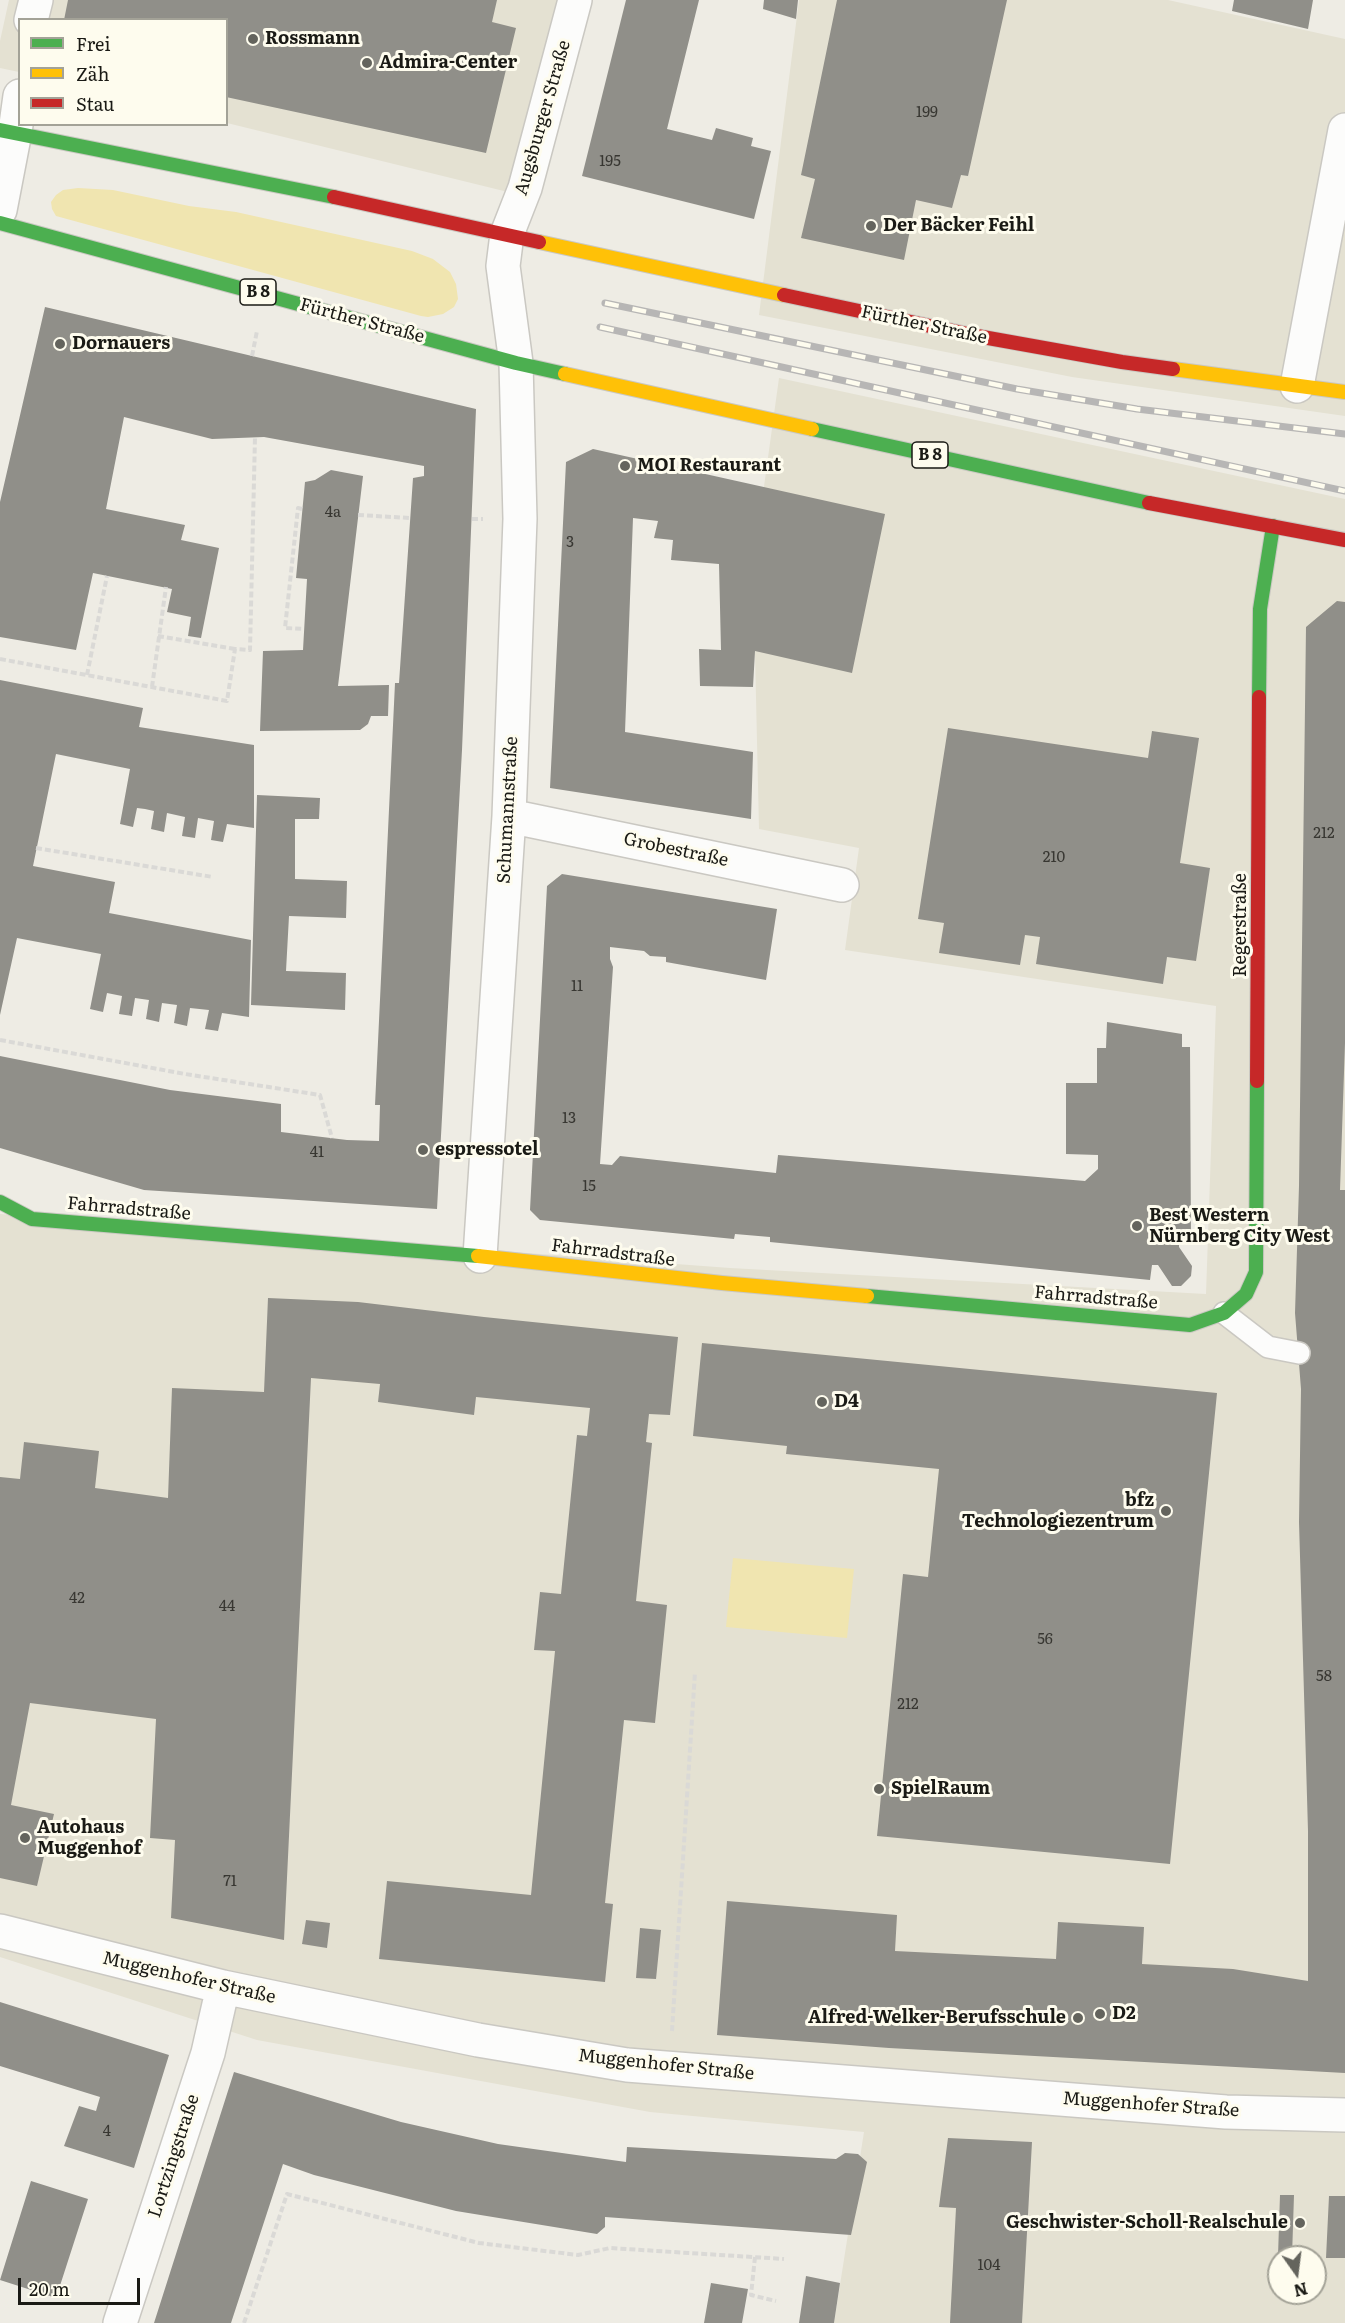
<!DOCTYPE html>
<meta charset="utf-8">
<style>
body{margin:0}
#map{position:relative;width:1345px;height:2323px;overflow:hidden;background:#eeece4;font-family:Literata,serif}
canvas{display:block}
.legend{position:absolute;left:18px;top:18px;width:210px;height:108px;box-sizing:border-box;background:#fefcee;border:2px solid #a3a297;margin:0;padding:8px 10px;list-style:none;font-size:18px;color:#1a1a15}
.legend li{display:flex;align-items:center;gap:12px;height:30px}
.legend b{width:30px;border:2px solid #a3a297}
.north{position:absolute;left:1267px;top:2245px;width:60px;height:60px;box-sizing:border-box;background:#fefcee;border:2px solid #a3a297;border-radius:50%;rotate:166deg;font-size:16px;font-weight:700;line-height:24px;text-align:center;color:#1a1a15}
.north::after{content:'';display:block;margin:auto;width:21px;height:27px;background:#64645d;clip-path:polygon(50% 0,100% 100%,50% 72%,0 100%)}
.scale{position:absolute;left:18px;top:2278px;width:122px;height:27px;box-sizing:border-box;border:3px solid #1a1a15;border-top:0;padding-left:8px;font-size:18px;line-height:21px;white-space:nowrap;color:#1a1a15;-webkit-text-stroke:4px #fefcee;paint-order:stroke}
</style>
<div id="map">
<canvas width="1345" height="2323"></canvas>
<ul class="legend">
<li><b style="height:8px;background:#4caf50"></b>Frei</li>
<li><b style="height:8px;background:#ffc107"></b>Zäh</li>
<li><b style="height:8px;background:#c62828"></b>Stau</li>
</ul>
<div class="north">N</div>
<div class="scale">20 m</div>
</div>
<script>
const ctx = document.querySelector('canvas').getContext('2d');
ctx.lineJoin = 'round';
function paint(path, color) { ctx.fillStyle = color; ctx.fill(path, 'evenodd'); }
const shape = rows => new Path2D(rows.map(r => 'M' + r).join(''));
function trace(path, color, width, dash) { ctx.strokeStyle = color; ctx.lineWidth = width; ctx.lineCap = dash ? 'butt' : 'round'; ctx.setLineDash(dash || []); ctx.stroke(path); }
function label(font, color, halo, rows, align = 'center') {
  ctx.font = font + ' Literata,serif'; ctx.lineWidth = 6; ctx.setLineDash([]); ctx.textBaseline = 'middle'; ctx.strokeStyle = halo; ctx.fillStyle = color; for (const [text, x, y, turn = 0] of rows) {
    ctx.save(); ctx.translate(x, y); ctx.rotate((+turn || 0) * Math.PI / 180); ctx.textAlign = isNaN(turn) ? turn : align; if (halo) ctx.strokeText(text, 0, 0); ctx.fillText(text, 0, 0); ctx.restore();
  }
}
paint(shape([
 [9,0,569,0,512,193,227,123,226,20,20,20,19,72,0,68,0,41],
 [799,0,1168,0,1345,39,1345,416,1072,377,759,315],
 [779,378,1345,499,1345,2323,834,2323,864,2132,650,2112,257,2040,0,1957,0,1214,730,1268,1206,1294,1216,1006,845,950,859,848,759,829,753,566],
 [1279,2257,1315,2257,1315,2293,1279,2293]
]), '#e4e1d2');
paint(shape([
 [78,188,113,190,189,206,236,212,412,251,433,259,450,272,456,284,458,299,454,307,443,314,428,317,421,316,56,216,52,209,51,202,56,195,63,190],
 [733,1558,854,1569,847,1638,726,1627]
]), '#f0e5b0');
paint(shape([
 [68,0,497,0,492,22,516,28,486,153,226,97,226,20,64,20],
 [626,0,699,0,667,129,712,140,716,128,753,138,751,146,771,151,754,219,582,176],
 [764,0,798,0,796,19,763,9],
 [837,0,1007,0,968,176,961,175,952,208,916,200,904,260,801,238,815,179,801,175],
 [1234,0,1313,0,1308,29,1232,11],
 [45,307,476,409,462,750,437,1209,144,1190,0,1148,0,1056,170,1090,281,1104,281,1132,347,1140,379,1141,380,1105,375,1105,395,683,399,683,413,478,424,476,424,466,264,437,212,439,124,417,106,509,185,525,181,540,219,548,201,638,188,636,191,617,167,612,172,589,93,573,76,650,0,637,0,502],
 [593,449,885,514,852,673,755,651,753,687,700,686,699,649,721,650,719,564,671,560,673,540,654,538,658,521,633,518,625,732,753,752,751,819,550,788,566,462],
 [331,470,363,476,338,686,389,685,388,716,371,716,368,724,360,730,260,731,263,651,303,650,307,579,296,578,305,482,315,480],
 [1337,601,1345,602,1345,1043,1340,1190,1345,1190,1345,2073,889,2048,717,2035,727,1901,897,1915,895,1951,1056,1959,1058,1922,1144,1927,1142,1964,1233,1969,1308,1981,1308,1831,1299,1522,1301,1389,1295,1313,1299,1186,1306,627],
 [0,680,143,708,139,727,254,745,254,828,227,824,223,842,211,840,214,821,198,818,195,838,182,836,185,817,167,813,164,832,151,829,154,811,145,809,137,808,133,827,120,824,130,769,56,754,33,866,115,882,109,913,251,940,249,1017,222,1013,218,1031,205,1029,209,1010,190,1008,187,1026,174,1023,177,1005,162,1003,159,1022,146,1019,149,1000,135,998,132,1016,119,1014,122,996,107,993,103,1012,90,1009,101,954,17,938,0,1015],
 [948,728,1148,758,1152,731,1199,738,1180,863,1210,868,1196,961,1167,957,1163,984,1036,964,1040,937,1025,935,1020,965,939,953,944,923,918,919],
 [257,795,320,798,319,819,295,819,295,879,347,881,346,918,289,916,286,971,346,973,345,1010,251,1005],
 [562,874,777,909,766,980,666,962,666,957,650,956,644,951,610,947,610,959,613,967,600,1164,612,1165,620,1156,776,1173,778,1155,1085,1181,1098,1169,1098,1155,1066,1154,1066,1083,1097,1083,1097,1048,1106,1048,1107,1022,1182,1034,1182,1047,1190,1047,1191,1244,1179,1244,1179,1247,1192,1266,1191,1276,1181,1286,1172,1286,1158,1265,1152,1265,1150,1280,770,1242,770,1237,735,1234,734,1239,540,1220,530,1210,547,886],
 [268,1298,358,1302,484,1317,678,1337,670,1415,649,1414,646,1442,652,1443,636,1601,667,1605,655,1723,624,1720,605,1903,613,1904,605,1982,379,1959,387,1881,531,1895,555,1651,534,1650,540,1592,561,1594,577,1435,587,1436,590,1408,476,1397,474,1415,378,1402,380,1384,311,1378,284,1940,171,1918,175,1840,150,1838,156,1719,30,1703,11,1805,54,1814,37,1886,0,1878,0,1477,20,1479,24,1442,99,1451,95,1488,168,1498,172,1388,264,1392],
 [702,1343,1217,1393,1170,1864,877,1836,903,1574,928,1577,939,1469,786,1454,787,1446,693,1436],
 [306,1920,330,1923,327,1948,302,1944],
 [640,1928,661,1930,656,1979,636,1978],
 [0,2002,169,2055,134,2168,64,2146,79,2106,96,2111,100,2097,0,2066],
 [234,2072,401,2122,498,2144,626,2162,627,2147,836,2159,845,2153,858,2154,867,2162,851,2235,605,2217,605,2227,597,2234,456,2211,314,2175,283,2164,231,2323,154,2323],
 [948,2138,1032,2142,1022,2323,950,2323,956,2208,939,2207],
 [31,2181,88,2199,56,2298,0,2280],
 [1280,2195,1294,2195,1292,2257,1278,2256],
 [1329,2196,1345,2196,1345,2258,1326,2258],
 [806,2276,840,2283,834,2323,799,2323],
 [711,2283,748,2289,742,2323,704,2323]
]), '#908f89');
const lane = shape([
 [1224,1313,1268,1347,1299,1353]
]);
const street = shape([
 [31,20,36,0],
 [0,210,15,132,20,96],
 [1297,386,1345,130],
 [509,816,842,885],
 [480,1256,509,816,520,519,516,363,503,266,507,234,525,188,575,0],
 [0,1931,223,1987,478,2040,627,2065,1226,2112,1345,2115],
 [120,2323,208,2053,223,1987]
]);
const fast = shape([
 [0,130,334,197],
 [0,223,516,363,565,374],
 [812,429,1149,503],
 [1259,697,1260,609,1273,526],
 [0,1202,32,1219,478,1256],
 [867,1296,1190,1325,1224,1313,1246,1294,1256,1272,1257,1081]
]);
const slow = shape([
 [539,242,784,295],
 [1173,369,1345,392],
 [565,374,812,429],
 [478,1256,722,1283,867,1296]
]);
const jam = shape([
 [334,197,539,242],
 [784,295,977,336,1122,362,1173,369],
 [1149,503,1345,540],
 [1257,1081,1259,697]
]);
trace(lane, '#cac8c2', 24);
trace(street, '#cac8c2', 36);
trace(fast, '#cac8c2', 16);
trace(slow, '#cac8c2', 16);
trace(jam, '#cac8c2', 16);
trace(shape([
 [252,356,257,331],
 [302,509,298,508,285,628,304,629],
 [358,515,410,518],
 [472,519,483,519],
 [158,636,235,649],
 [0,659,227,701,235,649,250,650,255,437],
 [87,675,107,576],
 [152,687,166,587],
 [36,848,213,877],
 [0,1040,185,1074,320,1095,332,1138],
 [672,2031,695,1672],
 [755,2257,751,2295,776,2301],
 [244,2323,287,2194,479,2243,578,2255,610,2248,784,2259]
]), '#dad9d6', 4, [6, 3]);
trace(lane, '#fcfcfb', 21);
trace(street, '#fcfcfb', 33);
trace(fast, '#4caf50', 14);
trace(slow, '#ffc107', 14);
trace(jam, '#c62828', 14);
const rail = shape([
 [605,303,1017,389,1137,409,1345,434],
 [600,327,1345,491]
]);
trace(rail, '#b7b6b5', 7);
trace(rail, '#fefcee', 4.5, [14]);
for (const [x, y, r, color] of [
 [253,39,6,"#64645d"],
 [367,63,6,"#64645d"],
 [871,226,6,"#64645d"],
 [60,344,6,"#64645d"],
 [625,466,6,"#64645d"],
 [423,1150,6,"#64645d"],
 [1137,1226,6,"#64645d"],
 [822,1402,6,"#64645d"],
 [1166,1511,6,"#64645d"],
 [879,1789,6,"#64645d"],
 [25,1838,6,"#64645d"],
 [1100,2014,6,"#64645d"],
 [1078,2018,6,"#64645d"],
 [1300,2223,6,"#64645d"]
]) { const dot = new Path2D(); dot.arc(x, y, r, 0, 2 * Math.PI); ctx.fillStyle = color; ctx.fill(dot); trace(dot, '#fefcee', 2); }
label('15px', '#383732', null, [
 ["199",927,113],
 ["195",610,162],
 ["4a",333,513],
 ["3",570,543],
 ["212",1324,834],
 ["210",1054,858],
 ["11",577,987],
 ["13",569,1119],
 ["41",317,1153],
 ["15",589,1187],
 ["42",77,1599],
 ["44",227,1607],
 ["56",1045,1640],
 ["58",1324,1677],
 ["212",908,1705],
 ["71",230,1882],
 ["4",107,2132],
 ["104",989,2266]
]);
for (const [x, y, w] of [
 [258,292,36],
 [930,455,36]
]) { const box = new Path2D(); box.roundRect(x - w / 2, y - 13, w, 26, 4.5); ctx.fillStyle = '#fefcee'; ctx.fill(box); trace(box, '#1a1a15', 1.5); }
label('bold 16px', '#1a1a15', null, [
 ["B 8",258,292],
 ["B 8",930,455]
]);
label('bold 18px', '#1a1a15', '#fefcee', [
 ["Rossmann",265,39],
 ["Admira-Center",379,63],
 ["Der Bäcker Feihl",883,226],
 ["Dornauers",72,344],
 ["MOI Restaurant",637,466],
 ["espressotel",435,1150],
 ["Best Western",1149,1216],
 ["Nürnberg City West",1149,1237],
 ["D4",834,1402],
 ["bfz",1154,1501,"right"],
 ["Technologiezentrum",1154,1522,"right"],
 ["SpielRaum",891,1789],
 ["Autohaus",37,1828],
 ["Muggenhof",37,1849],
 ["D2",1112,2014],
 ["Alfred-Welker-Berufsschule",1066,2018,"right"],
 ["Geschwister-Scholl-Realschule",1288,2223,"right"]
], 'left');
label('18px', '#1a1a15', '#fefcee', [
 ["Augsburger Straße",543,118,-74],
 ["Fürther Straße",362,321,15],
 ["Fürther Straße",924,325,12],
 ["Schumannstraße",508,810,-87],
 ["Grobestraße",676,850,12],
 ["Regerstraße",1241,925,-90],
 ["Fahrradstraße",129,1209,5],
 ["Fahrradstraße",613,1253,7],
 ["Fahrradstraße",1096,1298,5],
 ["Muggenhofer Straße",189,1978,13],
 ["Muggenhofer Straße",666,2065,6],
 ["Muggenhofer Straße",1151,2105,4],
 ["Lortzingstraße",174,2156,-72]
]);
</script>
